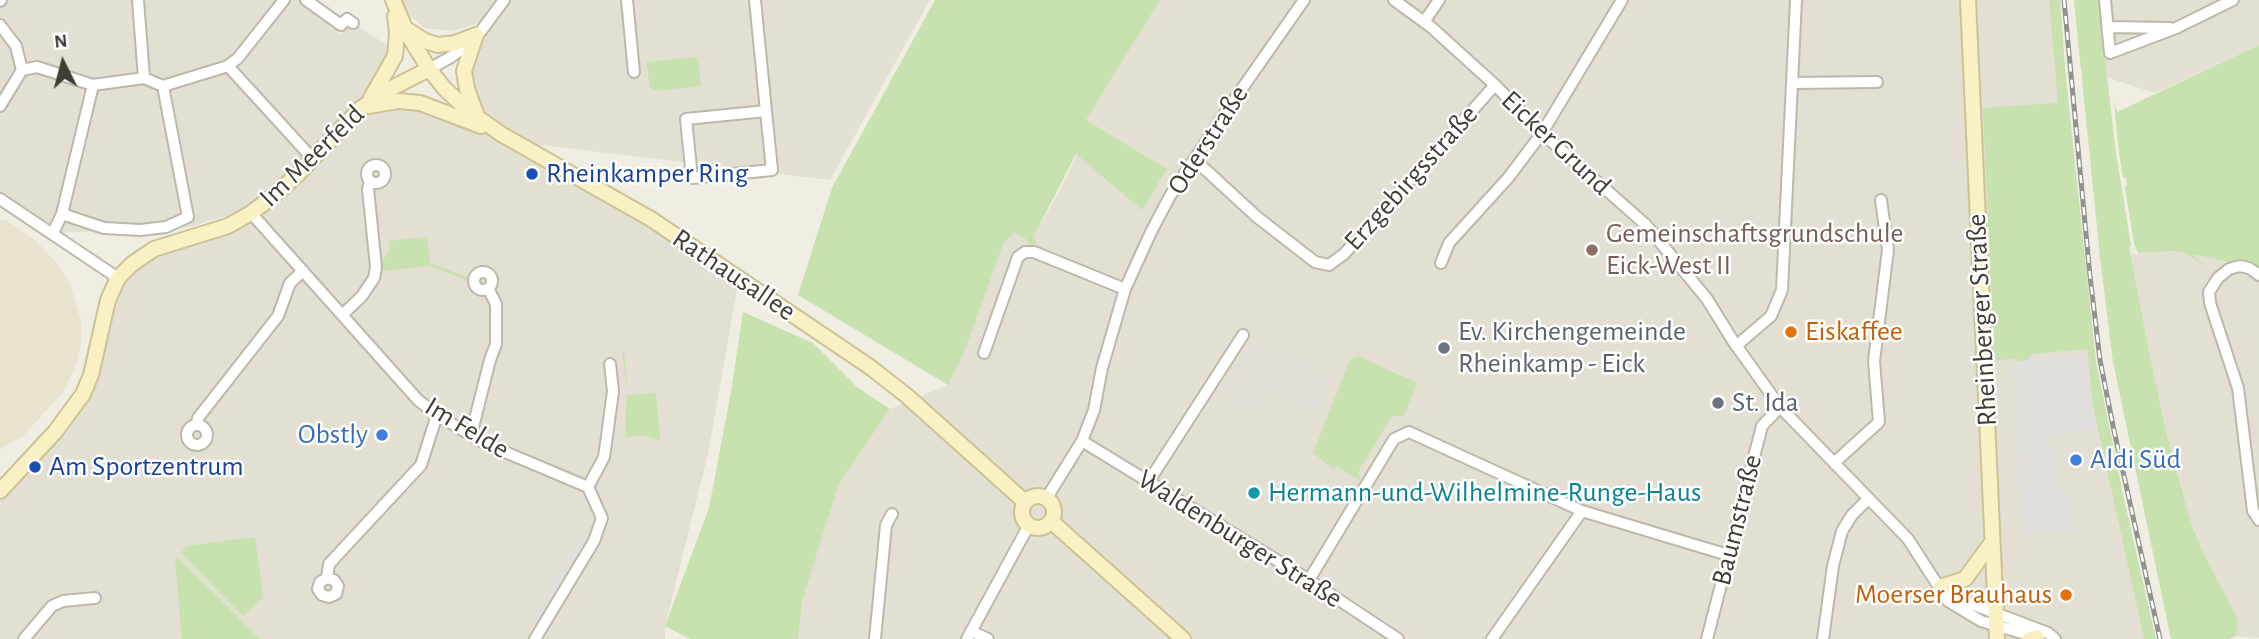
<!DOCTYPE html>
<meta charset="utf-8">
<style>
body{margin:0}
#map{position:relative;width:2259px;height:639px;overflow:hidden;background:#f0ede3;font-family:"Alegreya Sans",sans-serif}
canvas{display:block}
.north{position:absolute;left:28px;top:28px;width:70px;height:70px;-webkit-text-stroke:5px #fff;paint-order:stroke;rotate:354deg;font-size:19px;font-weight:700;line-height:28px;text-align:center;color:#413d34}
.north::after{content:'';display:block;margin:auto;width:24px;height:32px;background:#413d34;clip-path:polygon(50% 0,100% 100%,50% 72%,0 100%)}
</style>
<div id="map">
<canvas width="2259" height="639"></canvas>
<div class="north">N</div>
</div>
<script>
const ctx = document.querySelector('canvas').getContext('2d');
ctx.lineJoin = 'round';
function paint(path, color) { ctx.fillStyle = color; ctx.fill(path, 'evenodd'); }
const shape = rows => new Path2D(rows.map(r => 'M' + r).join(''));
function trace(path, color, width, dash) { ctx.strokeStyle = color; ctx.lineWidth = width; ctx.lineCap = dash ? 'butt' : 'round'; ctx.setLineDash(dash || []); ctx.stroke(path); }
function label(font, color, halo, rows, align = 'center') {
  ctx.font = font + ' "Alegreya Sans",sans-serif'; ctx.lineWidth = 5; ctx.setLineDash([]); ctx.textBaseline = 'middle'; ctx.strokeStyle = halo; ctx.fillStyle = color; for (const [text, x, y, turn = 0] of rows) {
    ctx.save(); ctx.translate(x, y); ctx.rotate((+turn || 0) * Math.PI / 180); ctx.textAlign = isNaN(turn) ? turn : align; if (halo) ctx.strokeText(text, 0, 0); ctx.fillText(text, 0, 0); ctx.restore();
  }
}
paint(shape([
 [0,0,274,0,283,7,289,0,299,0,341,34,351,22,396,51,355,114,430,106,470,112,469,38,486,20,454,31,424,28,393,0,930,0,830,180,533,144,737,289,708,454,665,626,665,639,0,639,0,493,88,384,115,285,145,254,259,206,190,227,53,233,0,198],
 [1160,0,2049,0,2062,142,2079,268,2093,407,2144,639,798,639,802,602,839,482,890,409,948,385,1009,229,1033,238,1060,190,1091,125,1085,121],
 [2074,0,2259,0,2259,45,2155,93,2081,69],
 [2176,251,2243,265,2259,276,2259,638,2236,636,2238,620,2203,552,2192,524,2167,436,2149,351,2131,254]
]), '#e3dfd2');
paint(shape([
 [1250,345,1285,352,1330,382,1315,416,1268,389,1251,412,1220,392]
]), '#e2ded8');
paint(shape([
 [6,220,35,240,55,261,69,281,81,321,81,345,76,365,64,391,23,436,0,449,0,221]
]), '#e8e3ce');
paint(shape([
 [935,0,1160,0,1086,120,1167,169,1142,210,1076,154,1033,238,1037,242,1032,247,1025,238,1016,234,1015,232,1004,242,963,355,948,385,798,295,832,188],
 [2049,0,2060,0,2066,79,2096,361,2124,499,2156,639,2144,639,2093,407,2087,349,2030,354,2030,361,2018,361,2017,358,1994,361,1983,108,2058,103],
 [2074,0,2098,0,2116,153,2131,246,2129,247,2130,251,2149,351,2167,436,2192,525,2203,552,2238,620,2236,636,2229,639,2171,639,2113,362,2100,257],
 [2259,45,2259,276,2245,266,2215,274,2229,262,2191,254,2206,267,2186,253,2176,251,2138,253,2134,243,2125,187,2127,185,2126,178,2123,177,2119,153,2114,101,2117,112],
 [698,57,701,86,657,91,650,88,646,62],
 [427,237,430,263,467,277,467,280,430,266,380,271,381,263,389,252,389,241],
 [743,312,813,343,857,387,890,409,839,483,802,602,798,639,690,639,665,626,709,508,731,392],
 [622,351,624,351,627,383,627,395,656,393,660,440,644,436,625,437,627,390],
 [1358,356,1415,382,1417,385,1404,416,1392,416,1358,472,1361,481,1336,466,1334,469,1313,453,1348,365,1353,358],
 [255,537,263,597,243,616,183,556,182,552,186,546],
 [178,558,180,560,260,639,182,639,175,559]
]), '#c7e1af');
paint(shape([
 [2086,356,2096,428,2049,438,2060,493,2067,492,2076,531,2021,534,2012,367,2024,360],
 [582,535,590,539,544,616,536,612]
]), '#e1dfdb');
const street = shape([
 [138,0,144,78],
 [306,0,341,25,347,19,353,23],
 [627,0,634,72],
 [755,0,766,111,772,170,692,178,686,119,766,111],
 [1394,0,1431,27,1495,85,1542,133,1646,225,1707,299,1733,341,1780,407,1908,539,1948,601,1981,621,2036,637],
 [2105,0,2110,53,2176,28,2233,0],
 [0,1,1,0],
 [1424,22,1439,0],
 [0,25,16,46,22,70,37,67,93,85,144,78,163,86,228,66,238,58,284,0],
 [2108,27,2170,28],
 [228,66,312,158],
 [429,69,451,57,467,45,481,31,504,0],
 [1792,83,1877,82],
 [0,106,22,70],
 [1195,160,1257,217,1315,262,1329,265,1344,254,1495,85],
 '367 174a9 9 0 1 1 18 0a9 9 0 1 1-18 0Z',
 [0,199,118,278],
 [251,213,418,400,437,415,486,444,588,487,602,518,594,541,535,639],
 [62,214,104,228,140,230,166,227,188,217,163,86],
 [53,233,62,214,93,85],
 [1441,263,1449,243,1508,178,1542,133,1622,0],
 '474 281a9 9 0 1 1 18 0a9 9 0 1 1-18 0Z',
 [2259,275,2249,268,2240,266,2229,269,2218,278,2209,292,2210,303,2238,388,2253,511,2259,520],
 [342,315,362,296,374,278,376,267,368,189,370,181],
 [1736,346,1771,316,1782,290,1796,0],
 [984,353,1018,257,1025,252,1034,252,1125,289],
 '187 435a10 10 0 1 1 20 0a10 10 0 1 1-20 0Z',
 [197,425,198,418,278,316,290,283,303,271],
 [471,435,490,360,496,344,496,304,488,288],
 [1082,441,1309,580,1398,639],
 [1834,463,1879,422,1874,361,1888,250,1881,200],
 [1149,481,1243,335],
 [588,487,604,457,607,436,613,391,610,364],
 [1046,499,1082,441,1094,410,1102,368,1125,289,1151,232,1170,196,1225,113,1304,0],
 [327,578,334,580,338,586,336,594,329,597,322,595,318,589,320,582,327,578,329,564,421,465,437,415],
 [1309,580,1394,439,1409,432,1582,511,1728,555],
 [1940,587,1969,603,2048,633,2055,639],
 [971,631,988,639],
 [24,639,52,606,63,601,95,598],
 [875,639,886,525,892,514],
 [967,639,1029,525],
 [1492,639,1582,511],
 [1707,639,1762,426,1780,407],
 [1823,639,1833,566,1842,531,1852,515,1868,499]
]);
const secondary = shape([
 [393,0,408,35,429,69,445,89,470,112,501,134,651,219,870,367,907,396,1025,502],
 [1968,0,1997,639],
 [406,29,425,41,438,45,455,43,476,35],
 [476,35,464,71,467,89,477,116],
 [371,98,395,56,397,34,395,16],
 [369,106,398,101,420,103,481,126],
 [0,491,55,432,83,394,91,375,108,300,118,278,132,264,154,249,228,226,251,213,276,194,299,173,360,109,386,91,429,69],
 '1022 512a16 16 0 1 1 32 0a16 16 0 1 1-32 0Z',
 [1051,521,1183,639],
 [1940,587,1965,579,1992,542],
 [2029,639,2037,637]
]);
trace(street, '#bdb8aa', 14);
trace(secondary, '#ccc296', 18);
trace(street, '#fff', 10);
trace(secondary, '#f9f1c4', 14);
const rail = shape([
 [2064,0,2090,276,2100,360,2113,426,2160,639]
]);
trace(rail, '#929292', 5);
trace(rail, '#fff', 2.5, [8]);
for (const [x, y, r, color] of [
 [532,174,7,"#1a4fb4"],
 [1592,250,7,"#8d6e63"],
 [1791,332,7,"#e8710a"],
 [1444,348,7,"#6b7280"],
 [1718,403,7,"#6b7280"],
 [382,435,7,"#3f7fe0"],
 [2076,460,7,"#3f7fe0"],
 [35,467,7,"#1a4fb4"],
 [1254,493,7,"#0f9aa8"],
 [2066,595,7,"#e8710a"]
]) { const dot = new Path2D(); dot.arc(x, y, r, 0, 2 * Math.PI); ctx.fillStyle = color; ctx.fill(dot); trace(dot, '#fff', 2.5); }
label('28px', '#413d34', '#fff', [
 ["Oderstraße",1208,140,-57],
 ["Eicker Grund",1556,143,43],
 ["Im Meerfeld",312,156,-44],
 ["Erzgebirgsstraße",1411,178,-48],
 ["Rathausallee",734,275,34],
 ["Rheinberger Straße",1982,320,-93],
 ["Im Felde",467,428,31],
 ["Baumstraße",1737,520,-76],
 ["Waldenburger Straße",1240,539,32]
]);
label('28px', '#164399', '#fff', [
 ["Rheinkamper Ring",546,174],
 ["Am Sportzentrum",49,467]
], 'left');
label('28px', '#785e54', '#fff', [
 ["Gemeinschaftsgrundschule",1606,234],
 ["Eick-West II",1606,266]
], 'left');
label('28px', '#5b616d', '#fff', [
 ["Ev. Kirchengemeinde",1458,332],
 ["Rheinkamp - Eick",1458,364],
 ["St. Ida",1732,403]
], 'left');
label('28px', '#c56008', '#fff', [
 ["Eiskaffee",1805,332],
 ["Moerser Brauhaus",2052,595,"right"]
], 'left');
label('28px', '#366cbe', '#fff', [
 ["Obstly",368,435],
 ["Aldi Süd",2090,460,"left"]
], 'right');
label('28px', '#0d838f', '#fff', [
 ["Hermann-und-Wilhelmine-Runge-Haus",1268,493]
], 'left');
</script>
